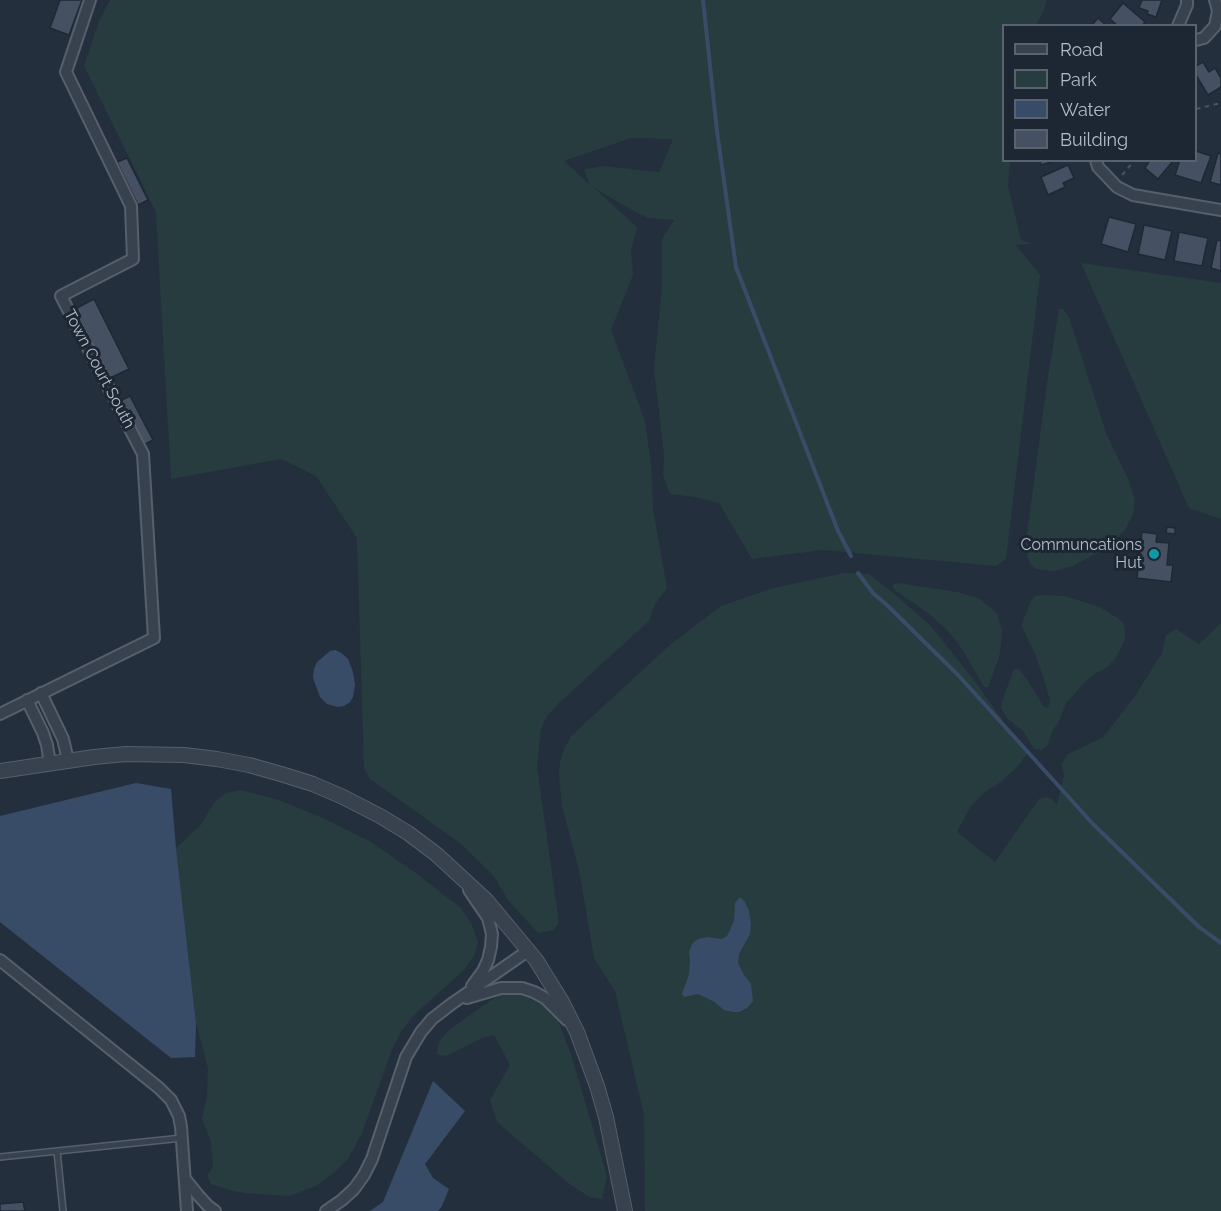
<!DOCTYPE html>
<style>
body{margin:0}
#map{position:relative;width:1221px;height:1211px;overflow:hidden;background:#242f3e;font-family:Raleway,sans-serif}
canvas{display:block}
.legend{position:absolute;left:1002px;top:24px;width:195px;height:138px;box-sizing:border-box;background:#1d2633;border:2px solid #59626f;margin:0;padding:8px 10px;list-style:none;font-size:18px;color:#b4bcc9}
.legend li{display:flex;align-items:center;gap:12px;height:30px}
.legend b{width:30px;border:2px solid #59626f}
</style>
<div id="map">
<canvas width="1221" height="1211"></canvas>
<ul class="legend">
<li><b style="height:8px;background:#38414e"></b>Road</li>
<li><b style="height:16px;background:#263c3f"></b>Park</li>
<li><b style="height:16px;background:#394c67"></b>Water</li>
<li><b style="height:16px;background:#455162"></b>Building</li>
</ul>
</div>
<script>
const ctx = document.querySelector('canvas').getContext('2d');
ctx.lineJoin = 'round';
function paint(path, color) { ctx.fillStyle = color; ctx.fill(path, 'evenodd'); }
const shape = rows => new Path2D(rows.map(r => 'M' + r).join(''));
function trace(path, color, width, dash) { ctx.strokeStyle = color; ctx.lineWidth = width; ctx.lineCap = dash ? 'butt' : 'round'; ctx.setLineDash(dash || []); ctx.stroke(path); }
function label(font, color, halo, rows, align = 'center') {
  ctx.font = font + ' Raleway,sans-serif'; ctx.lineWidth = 6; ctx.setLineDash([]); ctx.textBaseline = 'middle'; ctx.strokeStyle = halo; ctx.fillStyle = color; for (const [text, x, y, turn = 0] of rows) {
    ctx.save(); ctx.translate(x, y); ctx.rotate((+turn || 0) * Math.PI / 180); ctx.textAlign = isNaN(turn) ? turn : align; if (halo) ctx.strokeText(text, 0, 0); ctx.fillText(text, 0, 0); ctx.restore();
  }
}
paint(shape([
 [110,0,1047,0,1044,10,1036,25,1004,26,1004,160,1010,161,1008,186,1021,240,1033,244,1016,245,1040,275,1006,559,996,566,822,550,752,559,719,503,695,497,670,494,663,476,664,455,654,369,662,285,662,239,674,220,648,218,621,204,592,186,637,227,631,251,633,275,611,330,645,421,651,464,653,509,667,588,655,604,649,621,560,702,547,716,541,729,537,767,559,923,554,930,538,933,508,900,493,875,461,844,370,779,364,768,357,538,316,476,281,459,171,479,156,212,84,66,99,21],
 [631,138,673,139,659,172,604,166,584,169,590,185,564,161],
 [1081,263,1221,283,1221,519,1189,508],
 [1059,309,1063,309,1069,317,1106,433,1128,479,1135,499,1133,515,1124,531,1108,547,1073,566,1054,571,1036,569,1030,563,1025,549,1048,376],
 [844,573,869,574,892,592,931,626,977,684,1003,721,1029,751,1018,766,1001,782,985,792,971,806,957,832,995,862,1039,799,1045,797,1051,798,1057,805,1064,775,1061,765,1068,754,1103,737,1133,699,1162,653,1166,635,1176,629,1199,644,1221,623,1221,1211,645,1211,644,1115,615,991,594,958,579,870,562,806,559,776,560,761,565,747,571,736,671,644,721,606,773,588],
 [898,583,957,592,978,598,997,613,1002,631,1001,644,999,658,988,687,984,687,960,646,946,629,928,613,892,588,894,584],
 [1043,595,1065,596,1100,607,1116,617,1124,623,1125,631,1125,640,1115,659,1106,668,1094,674,1084,683,1066,703,1059,721,1052,732,1048,745,1041,750,1034,749,1023,731,1007,718,1001,708,1002,701,1014,669,1019,669,1028,681,1043,706,1047,708,1049,705,1050,700,1043,676,1034,652,1021,625,1032,599,1035,596],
 [241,790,279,800,325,819,371,842,417,874,461,908,472,925,478,943,474,956,464,970,413,1016,402,1030,393,1047,362,1133,348,1159,334,1173,316,1186,289,1196,245,1193,233,1191,211,1184,207,1176,213,1166,211,1142,202,1119,207,1096,208,1068,196,1023,176,848,200,826,214,803,226,793],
 [505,992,520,992,528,995,543,1005,558,1021,571,1054,607,1176,602,1199,589,1197,567,1182,497,1122,490,1100,510,1065,494,1035,482,1038,446,1056,436,1054,440,1040,448,1031,484,1005]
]), '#263c3f');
paint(shape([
 [335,650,340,652,348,659,353,672,355,685,353,697,350,702,344,706,338,707,327,704,320,697,313,678,314,669,317,662,330,651],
 [136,783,171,789,176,848,196,1023,195,1057,171,1058,0,922,0,816],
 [740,897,745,902,749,911,751,924,750,934,739,954,738,963,744,975,751,984,753,1001,747,1008,739,1012,733,1012,724,1010,713,1001,698,994,684,997,682,994,689,974,690,960,689,952,692,944,698,939,707,937,722,939,727,936,734,921,735,903],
 [433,1081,465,1111,425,1164,433,1178,449,1189,442,1206,438,1211,370,1211,383,1202]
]), '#394c67');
trace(shape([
 [703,0,717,131,736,267,838,531,851,556],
 [858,573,873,593,889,607,959,676,1093,824,1199,927,1221,943]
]), '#394c67', 4);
const building = shape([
 [60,0,82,0,69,35,50,28,60,0],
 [1142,0,1162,0,1156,17,1147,14,1148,11,1139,8,1142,0],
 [1123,3,1145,22,1142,26,1118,26,1110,19,1123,3],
 [1098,18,1107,26,1091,26,1098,18],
 [1203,62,1209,72,1215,68,1221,78,1221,87,1208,95,1196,75,1196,66,1203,62],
 [1196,151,1211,156,1201,183,1175,175,1180,160,1196,160,1196,151],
 [1218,153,1221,154,1221,185,1210,182,1218,153],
 [127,158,148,200,138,205,117,162,127,158],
 [1040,160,1058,160,1041,165,1040,160],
 [1150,160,1172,160,1173,161,1158,179,1145,168,1150,160],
 [1068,165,1074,178,1063,183,1065,187,1048,195,1041,177,1068,165],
 [1109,217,1136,224,1128,252,1101,244,1109,217],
 [1144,225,1172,231,1165,260,1138,254,1144,225],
 [1179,232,1208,238,1202,266,1174,261,1179,232],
 [1217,240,1221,241,1221,271,1211,268,1217,240],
 [94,299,129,369,110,378,75,309,94,299],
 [130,396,153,440,143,445,120,401,130,396],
 [1167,527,1175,528,1175,534,1166,533,1167,527],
 [1142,532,1157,534,1156,542,1169,543,1167,565,1173,565,1171,582,1137,578,1142,532],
 [23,1202,25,1211,0,1211,0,1204,23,1202]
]);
paint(building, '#455162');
trace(building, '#1f2835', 1.5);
const service = shape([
 [57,1151,63,1211],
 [0,1157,182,1138]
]);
const minor = shape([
 [1178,26,1187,5,1187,0],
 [1196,40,1204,38,1215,26,1218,11,1215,0],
 [1096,160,1098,167,1117,187,1133,195,1221,210],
 [41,693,63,739,68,760],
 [27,700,43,733,47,745,50,764],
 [0,714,154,638,143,454,61,296,133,259,131,206,66,72,90,0],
 [469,890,488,918,492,934,491,947,488,960,483,971,472,986],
 [0,960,159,1088,171,1100,179,1116,181,1127,187,1211],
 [467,998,501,988,522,988,534,992,545,998,567,1020],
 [185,1179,198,1195,208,1206,215,1211],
 [326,1211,342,1200,354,1189,364,1175,372,1159,406,1057,421,1032,432,1019,450,1005,529,950]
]);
const tertiary = shape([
 [0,771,94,757,126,754,184,755,217,759,249,765,281,774,313,784,343,797,380,816,408,833,436,854,487,901,536,960,562,1002,577,1032,597,1086,606,1117,625,1211]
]);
trace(service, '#565f6c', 8);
trace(minor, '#565f6c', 14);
trace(tertiary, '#565f6c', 16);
trace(shape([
 [1196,109,1221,103],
 [1122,175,1135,160]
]), '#44595c', 2, [4.5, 4.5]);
trace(service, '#38414e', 5);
trace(minor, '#38414e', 10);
trace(tertiary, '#38414e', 14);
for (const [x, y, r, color] of [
 [1154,554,6,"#0f9aa8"]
]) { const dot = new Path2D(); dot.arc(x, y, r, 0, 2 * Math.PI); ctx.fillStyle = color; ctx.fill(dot); trace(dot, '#1d2633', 2); }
label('16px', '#b4bcc9', '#1d2633', [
 ["Town Court South",99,369,62]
]);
label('16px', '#b4bcc9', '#1d2633', [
 ["Communcations",1142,545],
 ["Hut",1142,563]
], 'right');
</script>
